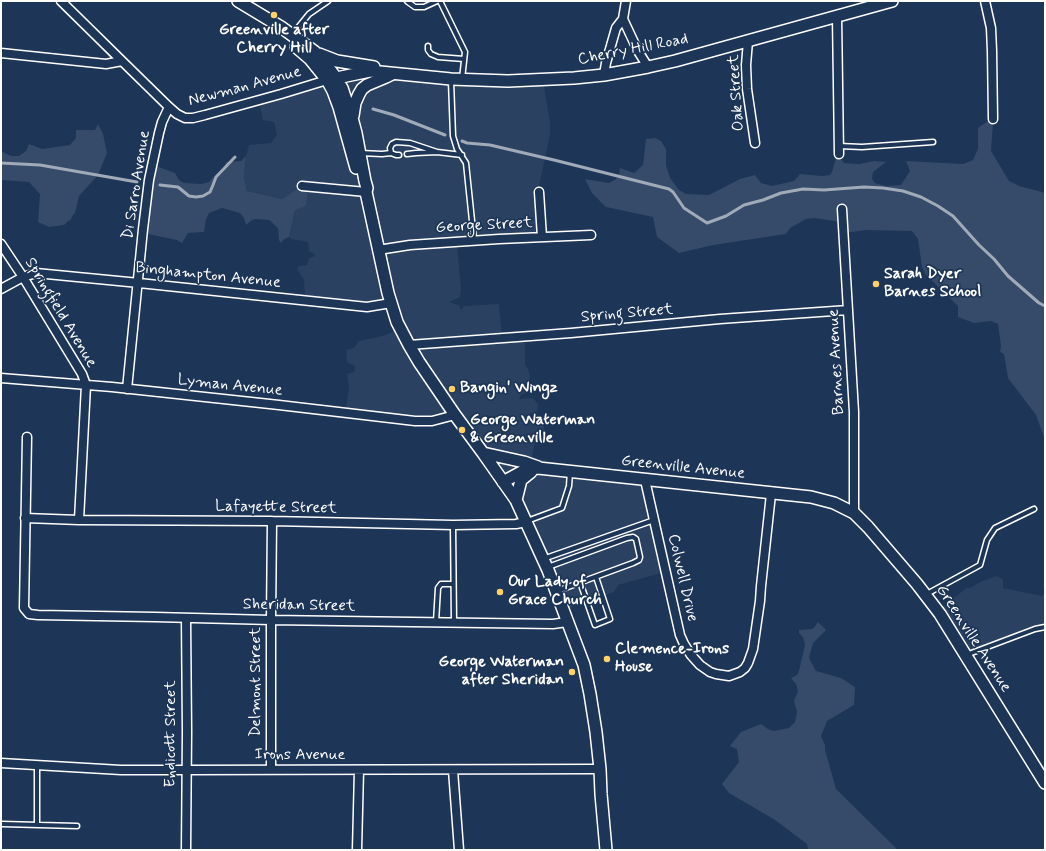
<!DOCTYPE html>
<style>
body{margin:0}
#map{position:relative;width:1046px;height:851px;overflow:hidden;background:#1d3557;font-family:Mynerve,sans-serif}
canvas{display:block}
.frame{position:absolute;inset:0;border:2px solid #fff;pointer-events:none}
</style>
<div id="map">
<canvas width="1046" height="851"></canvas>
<div class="frame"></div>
</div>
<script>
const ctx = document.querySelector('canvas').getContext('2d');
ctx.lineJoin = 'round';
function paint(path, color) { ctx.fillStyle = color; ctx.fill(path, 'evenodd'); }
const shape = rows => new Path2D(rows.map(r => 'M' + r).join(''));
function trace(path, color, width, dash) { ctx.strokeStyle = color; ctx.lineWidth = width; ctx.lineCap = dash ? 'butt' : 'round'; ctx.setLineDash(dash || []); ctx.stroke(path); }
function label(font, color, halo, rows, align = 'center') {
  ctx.font = font + ' Mynerve,sans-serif'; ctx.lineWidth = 3.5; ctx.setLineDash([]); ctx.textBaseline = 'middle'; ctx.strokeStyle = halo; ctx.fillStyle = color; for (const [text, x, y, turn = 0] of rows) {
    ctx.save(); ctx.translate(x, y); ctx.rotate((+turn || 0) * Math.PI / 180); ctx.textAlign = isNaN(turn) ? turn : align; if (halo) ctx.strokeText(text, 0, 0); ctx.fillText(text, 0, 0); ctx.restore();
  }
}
paint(shape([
 [376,76,543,81,550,122,550,134,539,187,542,234,457,244,461,289,460,297,449,302,459,305,461,310,464,306,499,304,502,338,525,338,525,364,528,369,530,376,528,392,521,395,519,399,533,398,538,404,537,412,524,416,529,421,544,425,544,432,537,434,532,457,552,462,644,475,665,572,618,585,614,592,563,610,536,537,455,416,387,414,346,409,349,387,347,374,354,372,355,366,347,362,346,350,354,348,359,341,383,336,399,329,388,303,342,300,305,297,304,280,297,269,299,266,307,265,309,258,315,256,314,254,309,251,308,242,291,239,289,237,295,210,300,187,282,199,247,191,244,177,246,156,249,145,271,143,277,135,274,122,263,120,258,97,327,81],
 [996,576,1003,579,1003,588,1042,596,1045,591,1043,584,1045,583,1045,628,1037,629,967,655,937,611,959,594,966,588,970,588,980,582]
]), '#2a4161');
paint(shape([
 [992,118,993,121,991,151,1009,181,1019,186,1042,192,1045,194,1045,440,1036,415,1008,378,1004,354,1000,352,1001,346,998,324,991,321,974,323,958,317,958,306,926,275,922,267,918,239,912,231,867,230,843,233,841,222,814,218,806,219,790,228,786,234,713,245,679,253,657,237,653,217,606,207,592,193,585,179,609,183,616,179,619,175,620,168,634,173,643,165,646,139,655,138,661,141,666,149,666,165,670,178,679,190,686,194,709,195,740,179,755,175,761,183,772,186,794,181,800,174,822,176,830,175,832,172,837,154,844,163,859,164,874,161,886,162,873,172,872,179,875,183,885,186,901,185,910,171,906,161,963,164,973,160,978,149,978,128],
 [98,124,103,134,107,153,98,175,79,196,75,213,73,215,70,221,69,220,64,225,49,227,38,222,40,194,29,182,1,180,1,151,11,156,19,156,26,151,29,144,42,149,70,145,76,138,76,130,95,130],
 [246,156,244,177,247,191,282,199,300,187,308,188,306,206,295,210,289,237,284,239,281,243,279,240,278,228,269,220,256,219,252,220,246,225,244,218,240,213,222,208,209,213,206,219,204,232,188,233,182,243,177,240,143,233,153,165,175,173,179,180,184,183,201,184,209,182,213,177,222,173,226,162,241,161],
 [818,622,826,630,813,643,809,658,816,671,841,678,855,687,854,705,827,721,821,736,825,745,825,750,836,789,898,850,808,850,807,844,775,820,729,793,722,784,739,762,737,749,730,746,741,732,761,724,768,729,774,731,789,728,795,722,797,712,794,701,798,691,796,684,791,678,797,675,799,671,805,645,803,637,799,633,799,630,813,629]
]), '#364b69');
trace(shape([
 [373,109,394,115,445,135],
 [462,141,467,143,490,145,554,160,669,189,673,192,684,208,707,223,726,216,744,205,763,200,781,193,803,189,824,190,864,187,883,188,903,191,921,197,938,206,953,216,979,245,994,259,1008,276,1039,303,1045,306],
 [1,163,40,165,137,182],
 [160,185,178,187,189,196,196,197,203,196,210,192,213,185,216,177,235,157]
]), '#a0aab8', 3);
const lane = shape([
 [407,1,408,2,415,7,424,7,437,1],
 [440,1,465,52,462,79],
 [292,35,309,14,328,1],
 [428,46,428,50,431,54,438,57,464,59],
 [451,81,453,136,457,149,466,163,474,240],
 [839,146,862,147,933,142],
 [437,152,462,155],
 [360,153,382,154,391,153],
 [399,155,396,155,391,153,390,148,392,144,396,142,410,143,437,152,416,153,407,154],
 [527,521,562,508,569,486,570,472],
 [453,525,454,622],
 [543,559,654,520],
 [548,567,627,538,633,537,636,539,640,557,639,560,633,563,557,591],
 [580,582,595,625,610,619,596,577],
 [925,595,980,565,987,540,995,528,1034,509],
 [436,622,438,588,441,584,453,584],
 [966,655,1035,629,1045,627],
 [2,824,77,826],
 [37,825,37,766]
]);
const street = shape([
 [61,1,122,61],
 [985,1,991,28,992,51,993,119],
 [837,16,839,154],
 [623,19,638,51,648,67],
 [748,41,746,65,747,89,755,143],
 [1,53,106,64,122,61,169,107,177,114,185,118,193,118,205,115,281,94,327,80],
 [604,75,606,63,616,28,623,19,626,1],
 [302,186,366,192],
 [539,192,542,237],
 [842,209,854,412,854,513],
 [1,244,23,277,82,374,86,385,79,520],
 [378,250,410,245,499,239,591,235],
 [1,289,23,277,36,273,139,283,367,307,391,303],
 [409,345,571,333,720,319,848,310],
 [1,378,112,387,279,405,415,421,432,421,455,415],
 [127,389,143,229,149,180,159,133,162,122,169,107],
 [27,437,24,608,29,614,38,615,155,617,271,620,553,624,567,622],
 [645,480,680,635,684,644,691,655,700,665,710,672,716,674,729,676,740,672,745,668,748,663,753,649,760,601,761,586,771,494],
 [25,518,79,520,272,521,453,525,516,524,526,522],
 [186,618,187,732,186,850],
 [1,763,121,770,187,770,600,769],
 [271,770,271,620,272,521],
 [453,770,459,850],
 [357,850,359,770]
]);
const secondary = shape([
 [238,1,281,27,315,52,325,63,331,71,336,78,342,88,352,118,356,133,365,181,367,188,366,192,388,293,397,322,409,345,419,362,455,415,483,453,516,500,548,570,584,665,590,694,596,732,600,769,601,794,606,850],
 [296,47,310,59,327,80,333,91,339,107,356,168],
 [319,54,337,61,374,67],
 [327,80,370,71,451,79,508,81,574,78,604,75,648,67,675,61,892,1],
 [353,116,355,103,359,94,362,89,367,85,386,77,392,74],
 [483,453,524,462,538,467],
 [503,482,525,470,538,468,811,497,834,503,854,513,868,527,917,584,940,614,1045,783],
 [516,500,521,480,531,472]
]);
trace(lane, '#fff', 7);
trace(street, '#fff', 11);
trace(secondary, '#fff', 14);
trace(lane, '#1d3557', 4);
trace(street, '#1d3557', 8);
trace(secondary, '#1d3557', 11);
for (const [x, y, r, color] of [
 [274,15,4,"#ffd166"],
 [876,284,4,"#ffd166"],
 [452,389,4,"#ffd166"],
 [462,430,4,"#ffd166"],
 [500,592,4,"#ffd166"],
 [607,659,4,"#ffd166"],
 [572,672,4,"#ffd166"]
]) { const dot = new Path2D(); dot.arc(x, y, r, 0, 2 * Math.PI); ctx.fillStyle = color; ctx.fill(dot); trace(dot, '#1d3557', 1.5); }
label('bold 16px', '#fff', '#1d3557', [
 ["Greenville after",274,31,"center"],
 ["Cherry Hill",274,49,"center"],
 ["Sarah Dyer",884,275],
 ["Barnes School",884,293],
 ["Bangin' Wingz",460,389],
 ["George Waterman",470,421],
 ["& Greenville",470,439],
 ["Our Lady of",508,583],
 ["Grace Church",508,601],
 ["Clemence-Irons",615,650],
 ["House",615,668],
 ["George Waterman",564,663,"right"],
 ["after Sheridan",564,681,"right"]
], 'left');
label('16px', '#fff', '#1d3557', [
 ["Cherry Hill Road",633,50,-11],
 ["Newman Avenue",245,87,-15],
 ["Oak Street",737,93,-94],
 ["Di Sarro Avenue",137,185,-81],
 ["George Street",484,226,-3],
 ["Binghampton Avenue",208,276,6],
 ["Springfield Avenue",60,313,59],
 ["Spring Street",627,314,-5],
 ["Barnes Avenue",837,362,-93],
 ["Lyman Avenue",230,386,6],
 ["Greenville Avenue",683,468,6],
 ["Lafayette Street",276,508,1],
 ["Colwell Drive",682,578,77],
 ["Sheridan Street",299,606,1],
 ["Greenville Avenue",973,639,57],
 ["Delmont Street",257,682,-90],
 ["Endicott Street",172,734,-90],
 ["Irons Avenue",300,756]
]);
</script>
